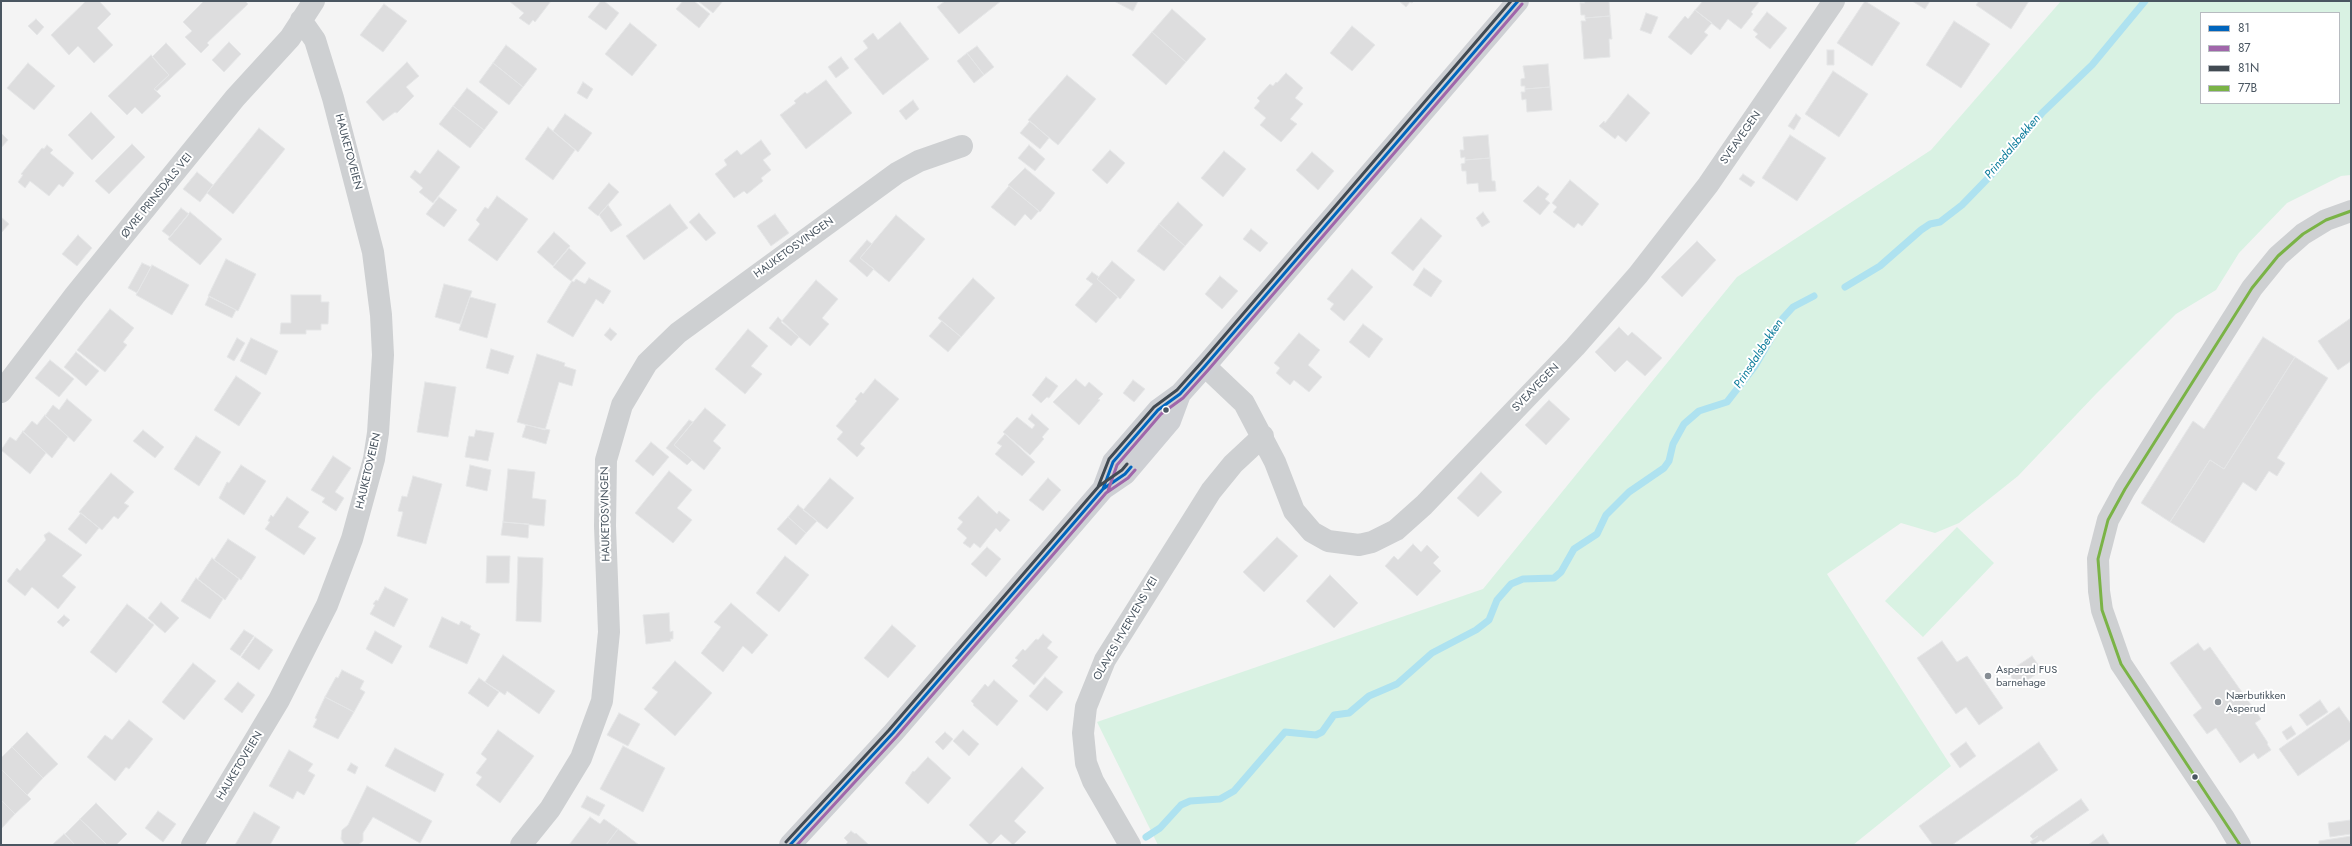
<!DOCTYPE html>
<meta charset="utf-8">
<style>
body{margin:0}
#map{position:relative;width:2352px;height:846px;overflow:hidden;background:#f4f4f4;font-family:Jost,sans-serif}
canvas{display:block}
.frame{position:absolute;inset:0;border:2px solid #4a5661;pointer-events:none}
.legend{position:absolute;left:2200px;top:12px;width:140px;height:92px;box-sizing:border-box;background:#fff;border:1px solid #b7bbc0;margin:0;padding:5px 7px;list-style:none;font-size:12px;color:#4a5661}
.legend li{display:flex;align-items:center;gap:8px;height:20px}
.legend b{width:20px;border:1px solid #b7bbc0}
</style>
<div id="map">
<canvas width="2352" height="846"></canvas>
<div class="frame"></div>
<ul class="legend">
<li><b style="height:5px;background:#0065bd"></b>81</li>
<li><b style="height:5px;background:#a066aa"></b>87</li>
<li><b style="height:5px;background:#424a52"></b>81N</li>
<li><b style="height:5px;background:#7ab346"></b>77B</li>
</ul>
</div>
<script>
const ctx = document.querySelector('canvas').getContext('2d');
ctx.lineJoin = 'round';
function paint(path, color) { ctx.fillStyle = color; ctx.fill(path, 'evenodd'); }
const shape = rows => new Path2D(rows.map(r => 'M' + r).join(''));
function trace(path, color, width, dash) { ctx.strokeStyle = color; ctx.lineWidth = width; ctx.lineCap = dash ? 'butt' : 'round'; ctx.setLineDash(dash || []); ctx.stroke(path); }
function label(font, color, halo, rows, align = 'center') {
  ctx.font = font + ' Jost,sans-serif'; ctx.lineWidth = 4; ctx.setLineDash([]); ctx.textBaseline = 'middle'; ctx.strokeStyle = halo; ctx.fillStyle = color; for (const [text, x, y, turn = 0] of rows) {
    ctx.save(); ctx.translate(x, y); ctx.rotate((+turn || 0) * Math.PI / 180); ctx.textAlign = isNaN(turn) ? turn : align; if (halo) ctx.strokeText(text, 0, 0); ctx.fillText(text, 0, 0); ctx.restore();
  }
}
paint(shape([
 [2061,1,2351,1,2351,175,2341,176,2287,203,2239,253,2216,290,2176,314,2096,394,2018,476,1959,523,1935,533,1901,523,1827,574,1951,766,1853,845,1158,845,1097,722,1483,589,1737,277,1931,150],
 [2201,13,2339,13,2339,103,2201,103],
 [1957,527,1994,563,1923,637,1885,601]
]), '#d9f2e3');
trace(shape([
 [1845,287,1880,266,1921,230,1930,224,1940,222,1962,205,1996,170,2042,113,2092,65,2145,1],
 [1146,837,1160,828,1181,805,1190,801,1220,799,1234,791,1285,732,1316,735,1322,732,1334,715,1349,713,1369,696,1397,684,1432,653,1476,630,1489,620,1497,600,1511,584,1523,579,1554,578,1561,572,1574,549,1597,534,1606,515,1629,492,1664,468,1669,461,1673,444,1684,424,1699,411,1727,402,1755,366,1783,318,1793,307,1814,296]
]), '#aee2f0', 7);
const building = shape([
 [86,1,99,1,111,14,97,28,113,45,94,63,78,46,69,55,51,35,86,1],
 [204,1,245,1,248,4,207,43,209,45,201,53,185,37,192,31,183,22,204,1],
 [509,1,551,1,535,22,533,20,529,25,519,18,524,13,509,1],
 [601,1,604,1,619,13,606,30,588,17,601,1],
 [683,1,694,1,710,14,699,28,676,9,683,1],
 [698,1,723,1,713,13,698,1],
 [945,1,1001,1,959,34,937,7,945,1],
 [1114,1,1138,1,1133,11,1114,1],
 [1399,1,1414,1,1412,3,1410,2,1406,7,1399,1],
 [1584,1,1609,1,1610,16,1585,18,1585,15,1581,15,1580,3,1585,3,1584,1],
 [1703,1,1758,1,1759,2,1751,12,1753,14,1741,29,1728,19,1720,30,1695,10,1703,1],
 [1865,1,1900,23,1872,66,1837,43,1865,1],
 [1912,1,1930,1,1925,9,1912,1],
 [1979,1,2029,1,2011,29,1976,5,1979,1],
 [384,4,407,21,383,52,360,35,384,4],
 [1172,9,1206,39,1186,62,1152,32,1172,9],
 [1695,10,1712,23,1704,32,1708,35,1691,55,1668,37,1685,16,1688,19,1695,10],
 [1767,12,1787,28,1770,49,1755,37,1758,34,1753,30,1767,12],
 [1646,13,1658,17,1651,34,1640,30,1646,13],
 [1610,16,1612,39,1609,39,1610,57,1584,59,1581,21,1586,21,1585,18,1610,16],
 [36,19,44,27,37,35,28,26,36,19],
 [1954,21,1990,44,1961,88,1926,65,1954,21],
 [900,22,929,59,883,95,854,59,868,48,863,41,873,33,878,40,900,22],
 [630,23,657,45,632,76,605,54,630,23],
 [1352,26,1375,45,1352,71,1330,53,1352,26],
 [1152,32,1186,62,1166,85,1132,55,1152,32],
 [229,42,241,54,224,72,212,60,229,42],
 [166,43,186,64,157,91,154,89,169,75,152,57,166,43],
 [506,45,537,69,523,87,493,63,506,45],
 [977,46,994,67,984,75,967,53,977,46],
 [1827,50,1834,50,1834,65,1827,65,1827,50],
 [967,53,984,75,974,83,957,61,967,53],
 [151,55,169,75,154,89,161,96,142,114,135,107,127,115,108,96,151,55],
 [841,57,849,68,836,78,828,67,841,57],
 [407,62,419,76,406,87,414,96,397,113,395,112,383,121,366,102,407,62],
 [28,63,55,86,34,110,7,88,28,63],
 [493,63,523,87,509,105,479,82,493,63],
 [1548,64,1550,87,1525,89,1525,86,1521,86,1521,79,1525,78,1523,66,1548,64],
 [1833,71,1868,94,1839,137,1805,114,1833,71],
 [1286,73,1303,88,1295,98,1303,104,1290,119,1297,124,1281,142,1260,125,1266,118,1254,108,1260,101,1257,98,1270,84,1273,86,1276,82,1277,83,1286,73],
 [1067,75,1096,99,1058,145,1028,120,1067,75],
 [826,80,852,113,806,149,780,115,796,103,794,101,805,92,807,94,826,80],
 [583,82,593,89,587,99,577,93,583,82],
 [1550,87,1552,110,1527,112,1526,99,1522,100,1521,92,1525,92,1525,89,1550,87],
 [467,88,498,112,484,130,453,106,467,88],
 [1628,94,1650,113,1626,142,1618,135,1615,139,1599,126,1604,121,1605,123,1628,94],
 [913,100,919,109,906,120,899,111,913,100],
 [453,106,484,130,470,148,439,124,453,106],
 [91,112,115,137,92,160,68,135,91,112],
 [565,114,592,133,578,152,553,131,565,114],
 [1796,114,1801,118,1794,130,1788,126,1796,114],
 [1030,121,1049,138,1040,149,1020,133,1030,121],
 [548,127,575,150,553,180,525,159,548,127],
 [259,128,285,149,233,214,207,193,259,128],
 [1,133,8,140,1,148,1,133],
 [1488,135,1490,158,1465,160,1465,157,1461,158,1460,150,1464,150,1463,137,1488,135],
 [1790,135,1826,158,1797,201,1762,178,1790,135],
 [761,140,771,154,763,160,771,170,761,178,763,181,747,194,744,191,734,198,715,174,727,165,724,160,737,150,741,155,761,140],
 [132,144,145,157,109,194,95,181,132,144],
 [47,145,53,150,50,153,74,173,63,187,59,184,49,196,30,181,25,188,18,182,23,175,21,174,42,148,44,149,47,145],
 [1029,145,1045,159,1035,171,1018,158,1029,145],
 [438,150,460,167,433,203,419,192,423,188,410,177,415,170,420,174,438,150],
 [1110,150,1125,163,1107,184,1092,170,1110,150],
 [1224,151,1246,169,1223,197,1201,178,1224,151],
 [1312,152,1334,171,1318,190,1296,170,1312,152],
 [1490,158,1492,181,1495,181,1496,191,1479,192,1478,183,1467,184,1466,171,1462,171,1461,164,1465,163,1465,160,1490,158],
 [1025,168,1055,193,1040,212,1008,185,1025,168],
 [197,172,213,185,200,202,183,189,197,172],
 [1743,174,1755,182,1751,187,1739,179,1743,174],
 [1570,180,1599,204,1582,226,1578,223,1574,228,1553,212,1557,207,1552,203,1570,180],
 [609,183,619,192,598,216,588,208,609,183],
 [1009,186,1039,211,1031,220,1025,214,1015,226,991,207,1009,186],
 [1538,186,1549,194,1545,199,1550,203,1540,215,1523,201,1538,186],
 [497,196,528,219,497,261,468,240,480,224,476,220,485,207,488,209,497,196],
 [439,197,457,210,444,227,426,214,439,197],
 [1178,202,1203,225,1185,246,1159,224,1178,202],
 [670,204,688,228,644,260,626,236,670,204],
 [608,205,622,225,611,232,599,215,608,205],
 [181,208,189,214,170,237,162,231,181,208],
 [190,212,222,239,200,265,168,239,190,212],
 [1483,212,1490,222,1482,227,1476,218,1483,212],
 [699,213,716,233,706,241,689,222,699,213],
 [775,214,789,233,771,246,757,226,775,214],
 [896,215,925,239,889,282,860,258,896,215],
 [1,217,9,224,1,233,1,217],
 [1421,218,1442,236,1413,271,1391,253,1421,218],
 [1159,224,1185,246,1164,271,1137,251,1159,224],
 [1251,229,1268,243,1260,252,1243,239,1251,229],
 [554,232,570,246,553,266,537,252,554,232],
 [78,235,92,248,77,266,62,254,78,235],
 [867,240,872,244,860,258,874,269,867,277,849,261,867,240],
 [1697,241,1716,260,1682,297,1661,277,1697,241],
 [569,248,586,263,571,281,553,267,569,248],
 [226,259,256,274,238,311,208,296,226,259],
 [1112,261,1135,280,1120,299,1097,279,1112,261],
 [142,263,151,267,137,293,128,288,142,263],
 [152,265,189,285,172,315,136,295,152,265],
 [1424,268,1442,281,1431,297,1413,285,1424,268],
 [1352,269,1373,287,1344,321,1330,309,1334,304,1327,299,1352,269],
 [1092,272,1099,277,1097,279,1118,297,1096,323,1075,305,1093,284,1086,279,1092,272],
 [1220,276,1238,291,1222,309,1205,294,1220,276],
 [589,278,611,291,603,304,596,299,573,337,547,322,572,281,574,282,576,279,585,284,589,278],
 [973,278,995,298,961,337,938,318,973,278],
 [816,280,838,299,822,318,829,324,810,346,781,322,816,280],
 [444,284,472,291,460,324,435,317,444,284],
 [291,295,321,295,321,302,329,302,328,324,321,324,321,330,306,330,306,334,280,334,281,323,291,323,291,295],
 [209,296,236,310,232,318,205,305,209,296],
 [470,297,496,304,487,338,459,330,470,297],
 [110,309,134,328,123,342,127,345,105,372,77,350,110,309],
 [778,317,799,337,791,346,769,328,778,317],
 [2351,318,2351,361,2338,370,2318,341,2351,318],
 [942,321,961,337,948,352,929,336,942,321],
 [1363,324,1383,339,1369,358,1349,342,1363,324],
 [1619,327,1628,336,1632,332,1662,358,1645,376,1627,360,1615,372,1595,352,1619,327],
 [610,328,617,334,611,341,604,335,610,328],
 [748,329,768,346,751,366,762,374,745,394,715,369,748,329],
 [1299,333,1320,350,1308,365,1322,377,1309,392,1294,380,1290,385,1276,373,1280,368,1274,363,1299,333],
 [2263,337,2295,357,2224,469,2210,460,2170,522,2141,503,2193,421,2204,429,2263,337],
 [237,338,245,343,234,361,227,357,237,338],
 [251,338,278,351,266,375,240,361,251,338],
 [491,349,514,356,508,374,486,368,491,349],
 [76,352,99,371,86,386,64,367,76,352],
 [537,354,565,363,564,366,576,370,572,386,559,382,545,430,517,422,537,354],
 [2295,357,2328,378,2277,458,2285,463,2277,476,2269,471,2256,491,2243,482,2204,543,2170,522,2210,460,2224,469,2295,357],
 [50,360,74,379,59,397,35,378,50,360],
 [236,376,261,393,239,426,214,410,236,376],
 [1046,377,1058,386,1049,398,1047,397,1041,403,1032,395,1046,377],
 [875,379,899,399,860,444,865,448,857,457,837,439,843,432,836,426,857,401,855,399,861,392,863,394,875,379],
 [1076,379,1085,387,1089,382,1103,394,1098,399,1100,400,1079,425,1053,402,1076,379],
 [1133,380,1145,389,1134,402,1123,393,1133,380],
 [425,382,456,387,448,437,417,432,425,382],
 [67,399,92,420,74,442,45,416,53,405,59,410,67,399],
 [1549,400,1570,419,1546,445,1525,425,1549,400],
 [705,408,726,425,713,441,721,448,704,470,674,445,705,408],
 [1032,414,1049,429,1042,437,1044,439,1030,455,1003,432,1017,417,1032,429,1035,425,1028,419,1032,414],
 [45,415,68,437,52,458,23,432,32,421,37,425,45,415],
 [689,420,693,422,674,445,692,460,687,465,666,448,689,420],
 [526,425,550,430,546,444,522,437,526,425],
 [143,430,164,447,155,458,133,441,143,430],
 [476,430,494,433,488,461,465,457,469,436,474,437,476,430],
 [23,431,46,453,30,474,1,450,10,437,16,441,23,431],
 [1005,434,1035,462,1022,476,995,454,1002,446,997,443,1005,434],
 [196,436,221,452,199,486,174,469,196,436],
 [651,442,669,457,653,476,635,461,651,442],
 [333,456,351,468,335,492,344,498,336,511,322,502,325,498,311,490,333,456],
 [241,465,266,481,244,515,219,498,227,482,229,483,241,465],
 [470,465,491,470,487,491,466,486,470,465],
 [508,469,535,472,532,498,546,500,544,526,503,522,508,469],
 [669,471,692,490,677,508,692,520,673,543,635,513,669,471],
 [1481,472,1502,492,1478,517,1457,498,1481,472],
 [111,473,134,492,124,503,129,506,118,519,114,516,102,530,79,512,111,473],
 [413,476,442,484,426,544,397,536,403,512,398,511,402,496,407,497,413,476],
 [830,478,854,498,827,529,803,510,830,478],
 [1048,478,1061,490,1043,511,1029,500,1048,478],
 [978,496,997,514,999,511,1010,520,1000,532,996,528,980,548,974,543,970,548,963,543,967,538,957,529,963,522,958,518,978,496],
 [287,497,309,512,298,527,316,538,304,555,265,529,270,522,268,521,271,515,273,517,287,497],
 [798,505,817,521,806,533,788,517,798,505],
 [81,513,99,528,86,544,68,529,81,513],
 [788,517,806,533,796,545,777,529,788,517],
 [503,522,529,524,528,538,501,535,503,522],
 [49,532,82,555,62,576,76,587,58,609,32,587,25,596,7,581,17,568,20,571,46,540,44,535,49,532],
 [1277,537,1298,556,1264,592,1243,572,1277,537],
 [228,539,256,557,241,580,214,560,228,539],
 [1413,544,1421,552,1427,545,1439,557,1433,563,1441,571,1417,596,1385,566,1394,556,1398,560,1413,544],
 [987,547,1001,559,986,577,971,564,987,547],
 [487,556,510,556,509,583,486,583,487,556],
 [785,556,809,575,779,612,756,593,785,556],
 [518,557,543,558,541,622,516,621,518,557],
 [212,558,239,579,225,600,198,579,212,558],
 [1330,575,1358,603,1334,628,1306,601,1330,575],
 [196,578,223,599,210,619,181,601,196,578],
 [385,587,408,599,394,627,370,614,375,605,373,604,376,600,378,601,385,587],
 [161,602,179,618,165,633,148,618,161,602],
 [731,603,768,635,752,654,743,646,723,672,701,653,721,627,714,622,731,603],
 [127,604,154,625,116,673,90,652,127,604],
 [669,613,670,632,673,631,673,639,670,639,671,641,646,644,643,615,669,613],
 [64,615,70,620,63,627,57,622,64,615],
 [442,617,459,625,461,621,471,626,470,629,480,634,467,664,429,647,442,617],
 [892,625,916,646,888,678,864,658,892,625],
 [244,630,254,636,240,656,230,649,244,630],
 [375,631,402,646,392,664,366,649,375,631],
 [1043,634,1052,642,1047,648,1058,657,1034,685,1012,666,1018,660,1015,658,1023,649,1025,651,1036,639,1038,640,1043,634],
 [255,637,273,650,259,670,241,657,255,637],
 [1942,641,1957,662,1967,656,2003,708,1979,725,1966,707,1956,714,1917,658,1942,641],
 [2198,643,2204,651,2210,647,2261,719,2255,723,2268,743,2267,744,2271,750,2258,759,2254,753,2240,763,2216,728,2207,734,2193,715,2202,708,2170,663,2198,643],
 [503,655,555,691,539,714,507,691,505,695,485,682,503,655],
 [2032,656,2042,670,2018,687,2008,672,2032,656],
 [675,661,712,693,675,736,644,709,658,692,652,688,675,661],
 [193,663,216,681,184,720,162,702,193,663],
 [342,670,364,681,360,689,365,692,354,712,325,697,336,677,338,678,342,670],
 [1045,677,1063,692,1047,711,1029,696,1045,677],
 [479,678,499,692,488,707,468,693,479,678],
 [994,680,1018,701,997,726,973,705,974,704,971,701,985,684,988,687,994,680],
 [238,682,255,695,242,713,224,699,238,682],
 [325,697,354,712,338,739,313,727,317,719,315,718,325,697],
 [2320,700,2328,712,2307,726,2299,715,2320,700],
 [2339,707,2351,724,2351,739,2298,776,2279,749,2339,707],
 [619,713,640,724,628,746,607,735,619,713],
 [129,720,153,739,129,769,126,767,115,781,87,757,105,735,112,740,129,720],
 [2291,726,2296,734,2287,740,2282,732,2291,726],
 [498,730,534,756,500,803,476,785,482,777,476,773,487,759,481,754,498,730],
 [963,730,979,744,969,756,953,741,963,730],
 [27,732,58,764,43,778,12,747,27,732],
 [945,732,953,739,943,750,935,742,945,732],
 [1966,742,1976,756,1960,768,1950,754,1966,742],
 [2039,742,2058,770,1952,845,1933,845,1919,826,2039,742],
 [623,746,665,768,643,812,600,789,623,746],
 [12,747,43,778,27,795,1,769,1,758,12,747],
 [395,748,444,774,435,792,385,766,395,748],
 [289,750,313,764,308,771,315,775,304,795,297,791,293,799,269,786,289,750],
 [928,757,951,778,928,804,905,783,913,771,914,772,928,757],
 [351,763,358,767,355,774,347,770,351,763],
 [1022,767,1044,788,1014,821,1026,832,1013,845,1001,834,990,845,969,825,1022,767],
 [1,769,31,799,15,814,1,800,1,769],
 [367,786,432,821,420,843,373,817,363,833,363,841,358,845,345,845,341,839,342,830,348,825,367,786],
 [587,796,605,805,599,816,581,807,587,796],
 [2081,799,2089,810,2043,842,2041,840,2033,845,2030,842,2038,836,2033,839,2030,836,2035,831,2081,799],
 [1,800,15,814,1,829,1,800],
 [96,803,127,834,116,845,107,845,80,819,96,803],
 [158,811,176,824,163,842,145,828,158,811],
 [254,812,280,827,270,845,235,845,254,812],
 [590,817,600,824,604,819,618,829,606,845,569,845,590,817],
 [80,819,98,836,107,845,75,845,65,834,80,819],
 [2351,820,2351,834,2330,837,2328,823,2351,820],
 [618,829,639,845,606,845,618,829],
 [851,831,855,834,856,833,869,845,845,845,848,842,844,838,851,831],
 [64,834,75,845,52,845,64,834],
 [2103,834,2110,845,2088,845,2103,834],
 [2351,836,2351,845,2319,845,2319,841,2351,836]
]);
paint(building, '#ddddde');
trace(building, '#e5e6e7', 1);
trace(shape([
 [1205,366,1244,403,1275,462,1294,511,1312,532,1328,541,1359,545,1372,542,1396,530,1424,505,1575,347,1638,275,1708,185,1834,1],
 [1,392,75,295,235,98,290,38,314,1],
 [192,845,279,700,327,605,352,539,374,459,378,433,383,355,381,315,373,252,333,98,315,40,301,20],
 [521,845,550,809,581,758,602,701,609,632,605,526,606,460,622,405,647,363,678,333,897,173,919,161,962,146],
 [1130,845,1093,781,1086,763,1083,733,1086,707,1105,660,1211,491,1233,464,1263,436],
 [2240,845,2224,818,2121,664,2102,610,2099,591,2098,559,2108,520,2125,489,2252,288,2278,256,2303,234,2326,220,2351,211]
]), '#ced0d2', 22);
trace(shape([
 [1103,489,1113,462,1158,410,1180,394,1205,366,1518,1],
 [790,845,893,733,1103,489,1125,474,1170,421,1180,394]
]), '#ced0d4', 22);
trace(shape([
 [1103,489,1113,462,1158,410,1180,394,1205,366,1518,1],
 [790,845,893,733,1103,489,1125,474,1131,467]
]), '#0065bd', 3);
trace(shape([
 [1108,491,1117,465,1161,414,1183,398,1209,369,1522,4],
 [797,845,897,736,1106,493,1128,478,1135,470]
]), '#a066aa', 3);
trace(shape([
 [1098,487,1109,459,1154,407,1177,390,1201,363,1511,1],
 [786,842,889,730,1099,486,1122,470,1127,464]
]), '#424a52', 3);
trace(shape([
 [2240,845,2121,664,2102,610,2098,559,2108,520,2125,489,2252,288,2278,256,2303,234,2326,220,2351,211]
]), '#7ab346', 3);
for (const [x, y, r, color] of [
 [1166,410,3.5,"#4a5661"],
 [1988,676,4,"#868d94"],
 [2218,702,4,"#868d94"],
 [2195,777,3.5,"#4a5661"]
]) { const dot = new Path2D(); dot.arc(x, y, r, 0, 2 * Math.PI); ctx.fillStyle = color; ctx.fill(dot); trace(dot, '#fff', 1.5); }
label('11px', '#4a5661', '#fff', [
 ["SVEAVEGEN",1741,138,-55],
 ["HAUKETOVEIEN",348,152,75],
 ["ØVRE PRINSDALS VEI",157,196,-51],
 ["HAUKETOSVINGEN",794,248,-36],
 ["SVEAVEGEN",1536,388,-46],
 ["HAUKETOVEIEN",369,471,-77],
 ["HAUKETOSVINGEN",606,514,-91],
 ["OLAVES HVERVENS VEI",1126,629,-60],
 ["HAUKETOVEIEN",240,766,-59]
]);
label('11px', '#4a5661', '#fff', [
 ["Asperud FUS",1996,670],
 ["barnehage",1996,683],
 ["Nærbutikken",2226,696],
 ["Asperud",2226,709]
], 'left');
label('italic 12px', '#0c7c9b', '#fff', [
 ["Prinsdalsbekken",2013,147,-50],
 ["Prinsdalsbekken",1759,354,-57]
]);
</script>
